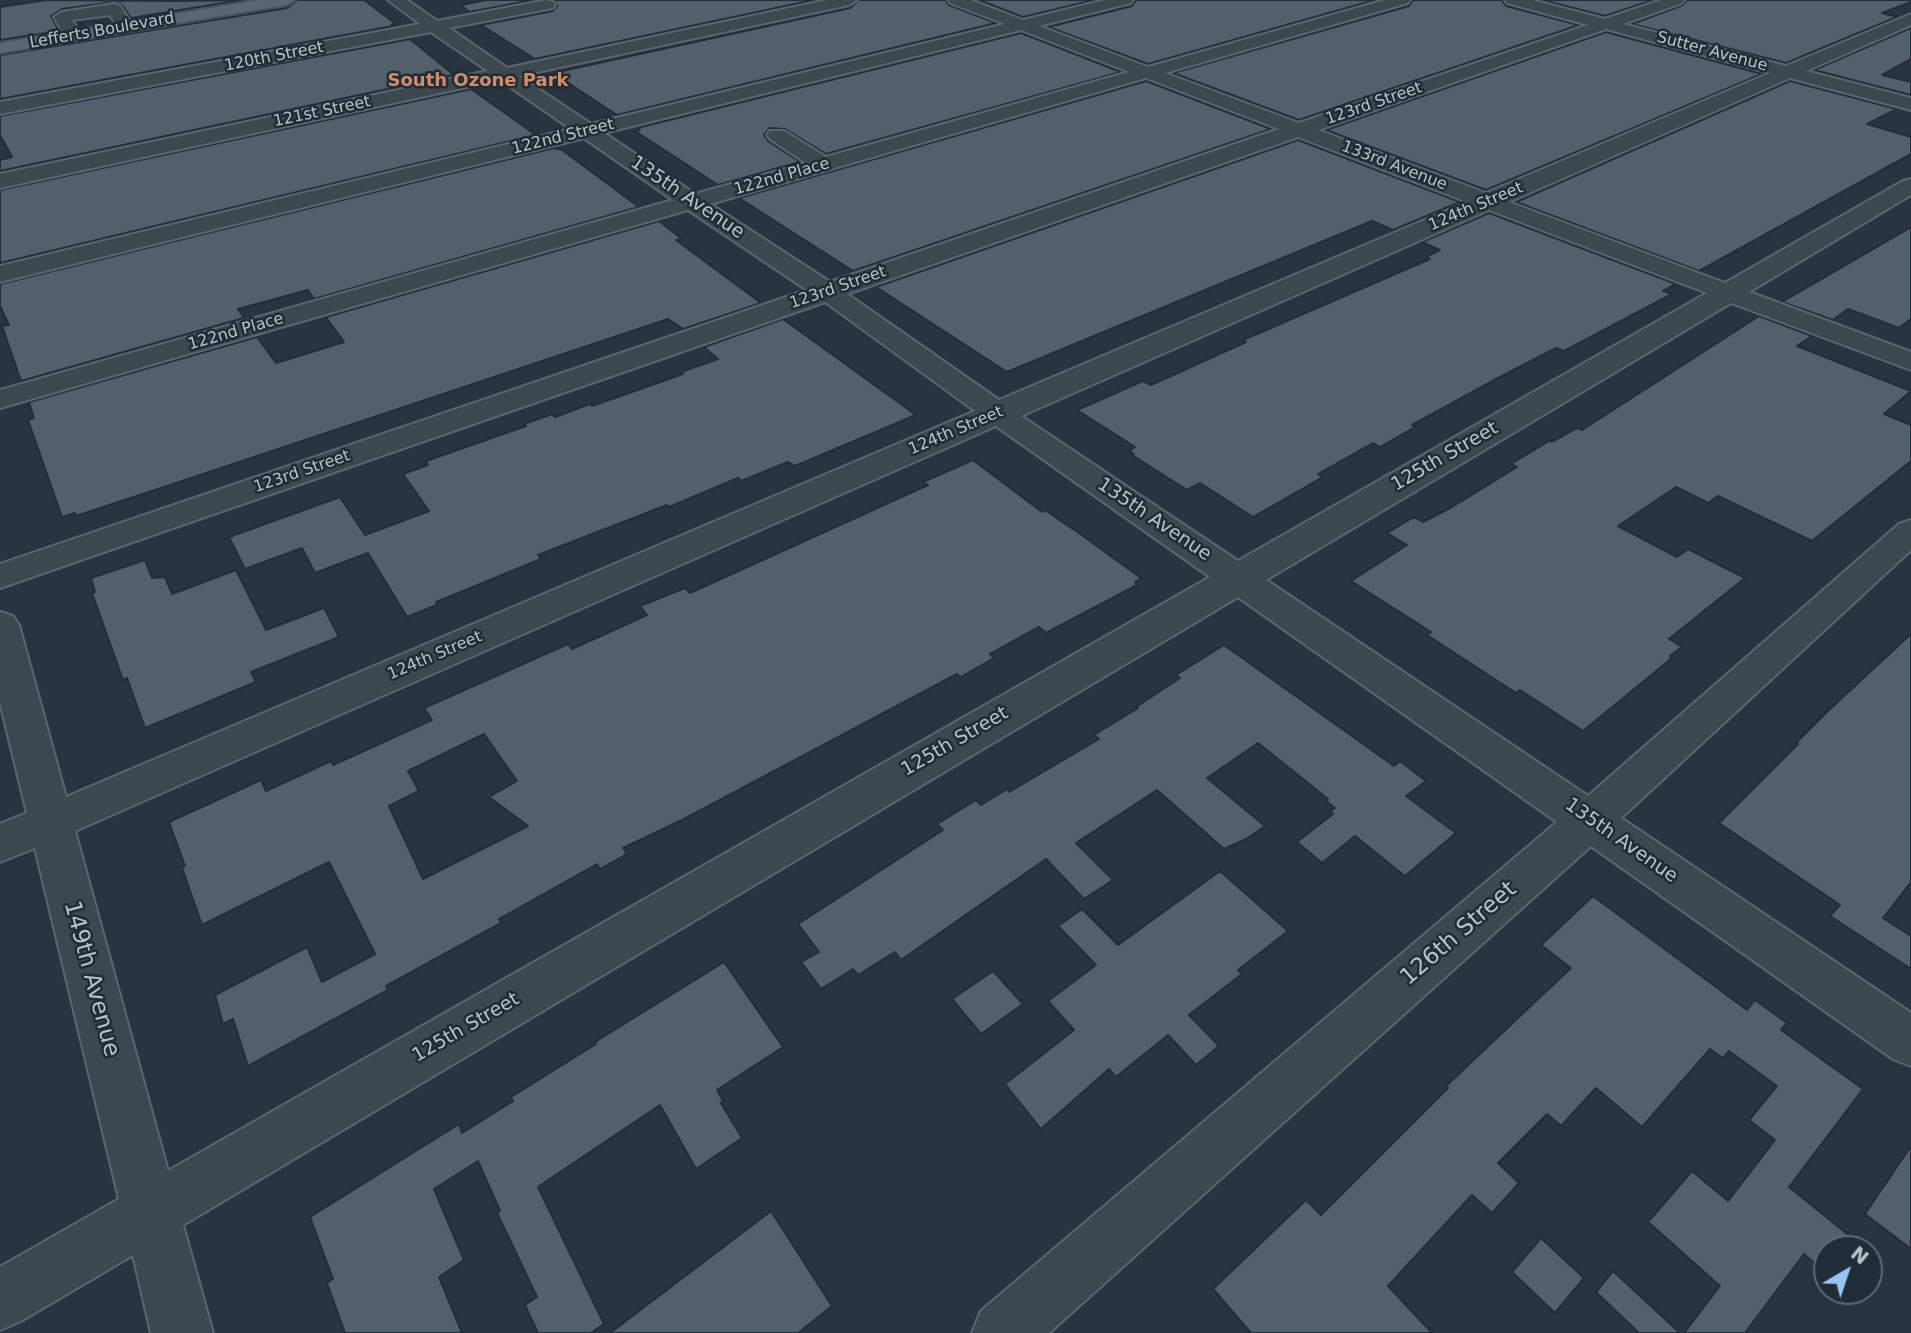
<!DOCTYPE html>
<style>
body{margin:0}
#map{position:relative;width:1911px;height:1333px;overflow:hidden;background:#283540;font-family:"DejaVu Sans",sans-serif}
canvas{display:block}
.north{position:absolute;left:1813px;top:1235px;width:70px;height:70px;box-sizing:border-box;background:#212c36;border:2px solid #5e6872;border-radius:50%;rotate:39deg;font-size:19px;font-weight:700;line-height:28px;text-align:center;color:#b9c2cb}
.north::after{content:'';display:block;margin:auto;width:24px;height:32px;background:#96c5f2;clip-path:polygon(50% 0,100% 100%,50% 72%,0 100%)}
</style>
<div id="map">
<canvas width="1911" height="1333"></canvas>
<div class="north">N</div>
</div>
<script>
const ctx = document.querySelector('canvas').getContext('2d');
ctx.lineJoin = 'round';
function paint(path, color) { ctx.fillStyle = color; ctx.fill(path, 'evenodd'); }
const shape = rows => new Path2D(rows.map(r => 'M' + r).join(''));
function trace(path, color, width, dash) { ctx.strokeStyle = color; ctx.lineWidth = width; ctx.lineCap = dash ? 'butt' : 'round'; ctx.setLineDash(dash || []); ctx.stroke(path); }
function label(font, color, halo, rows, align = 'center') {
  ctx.font = font + ' "DejaVu Sans",sans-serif'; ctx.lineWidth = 5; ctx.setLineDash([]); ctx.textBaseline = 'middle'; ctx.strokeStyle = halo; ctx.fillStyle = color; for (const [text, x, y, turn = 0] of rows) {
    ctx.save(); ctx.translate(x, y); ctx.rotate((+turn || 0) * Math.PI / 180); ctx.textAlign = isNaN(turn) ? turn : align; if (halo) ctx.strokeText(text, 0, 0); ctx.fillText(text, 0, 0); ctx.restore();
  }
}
const building = shape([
 [46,0,175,1,242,0,131,18,122,5,115,2,62,9,51,16,59,31,0,40,0,7,46,0],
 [297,0,364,0,396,24,391,25,393,26,0,99,0,55,287,8,297,0],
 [487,0,533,0,469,12,461,5,487,0],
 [554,0,814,0,535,59,481,25,553,11,557,6,554,0],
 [859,0,945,0,949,5,996,23,617,115,553,73,850,8,859,0],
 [979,0,1094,0,1023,17,979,0],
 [1136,0,1375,0,1148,64,1048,27,1132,6,1136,0],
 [1413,0,1502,0,1506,6,1579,25,1299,120,1173,73,1409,6,1413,0],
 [1542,0,1653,0,1605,16,1542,0],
 [1687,0,1911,0,1911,2,1882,13,1897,17,1786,63,1632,24,1683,5,1687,0],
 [1911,28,1911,59,1882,75,1911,82,1911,95,1814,70,1911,28],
 [1606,32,1762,74,1486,190,1326,130,1606,32],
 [1021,33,1121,72,826,154,785,129,770,128,764,135,768,141,800,162,718,185,635,131,640,130,637,128,1021,33],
 [410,39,454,75,0,171,0,160,12,157,0,135,0,116,410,39],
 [1146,81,1271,129,853,271,739,198,1146,81],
 [1790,81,1897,109,1867,124,1911,137,1911,154,1699,271,1516,202,1790,81],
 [471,89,536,135,0,263,0,190,471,89],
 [1298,140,1460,202,1393,230,1372,221,1007,372,876,287,1298,140],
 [554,148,562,150,639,207,314,299,308,290,238,309,244,318,21,381,2,326,9,325,0,306,0,284,554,148],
 [1489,213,1676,284,1663,291,1672,294,1564,351,1556,348,1498,378,1412,425,1415,427,1380,447,1373,443,1318,474,1323,477,1253,517,1200,483,1187,490,1132,455,1134,454,1129,451,1135,447,1077,410,1143,381,1151,385,1246,342,1243,340,1430,259,1426,257,1440,250,1422,242,1489,213],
 [659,221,682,239,676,240,761,303,683,329,668,319,167,486,76,516,75,513,62,517,28,420,34,418,29,402,257,337,276,363,344,342,326,317,659,221],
 [1911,227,1911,319,1899,328,1848,309,1833,320,1782,302,1911,227],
 [1759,316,1812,336,1797,346,1911,391,1884,414,1911,425,1911,461,1812,541,1718,496,1708,503,1676,487,1618,526,1677,557,1688,549,1745,578,1669,639,1682,647,1670,656,1672,658,1583,731,1520,690,1516,693,1427,635,1431,632,1351,581,1407,545,1387,533,1414,517,1423,522,1452,507,1517,467,1511,464,1549,441,1552,442,1577,428,1582,430,1759,316],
 [783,319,916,415,795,466,788,462,741,481,738,478,669,507,667,505,538,555,541,559,436,602,437,605,407,617,368,553,315,573,302,548,245,569,229,537,340,497,365,535,429,511,403,474,428,465,426,461,526,426,524,424,552,414,555,417,590,404,592,406,683,374,681,372,718,359,704,347,783,319],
 [973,460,1042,512,1045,510,1083,536,1141,578,1135,582,1137,585,1046,633,1039,627,990,654,994,658,961,677,957,674,682,820,623,848,627,854,600,869,597,864,499,919,501,923,386,986,388,990,248,1066,233,1019,223,1024,215,995,307,947,322,982,375,954,329,862,202,925,182,868,185,866,169,822,261,780,266,791,331,761,333,765,432,720,424,708,568,644,572,649,647,615,640,606,685,588,690,593,928,485,923,482,973,460],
 [484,734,517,781,489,797,528,826,423,879,389,806,419,791,408,771,484,734],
 [145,560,152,578,165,577,172,594,236,570,266,630,324,608,339,637,251,672,256,682,145,728,127,678,123,680,92,593,95,592,91,578,145,560],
 [1911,634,1911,882,1883,918,1911,936,1911,969,1830,916,1840,905,1719,823,1798,744,1796,743,1830,709,1911,634],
 [1224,645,1394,766,1400,761,1426,781,1406,796,1456,833,1405,876,1355,836,1322,863,1297,842,1333,814,1330,811,1335,808,1326,801,1328,799,1258,743,1207,778,1265,826,1246,839,1224,849,1157,790,1076,843,1113,880,1084,899,1046,859,901,960,895,952,858,975,853,969,821,989,801,962,819,952,798,924,943,830,937,824,976,800,981,805,1007,789,1009,792,1099,739,1094,735,1138,708,1136,707,1180,678,1176,675,1224,645],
 [1220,871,1288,931,1238,970,1242,974,1189,1015,1219,1046,1196,1065,1168,1035,1116,1077,1109,1069,1041,1129,1005,1084,1074,1030,1048,1001,1096,965,1058,926,1082,909,1118,945,1220,871],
 [1593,896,1747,1010,1755,1000,1787,1023,1781,1030,1863,1089,1789,1187,1866,1249,1827,1249,1827,1274,1804,1254,1745,1333,1684,1333,1720,1286,1648,1222,1692,1171,1728,1201,1775,1140,1749,1120,1777,1086,1729,1051,1723,1058,1710,1049,1642,1127,1596,1088,1561,1126,1547,1114,1498,1163,1519,1183,1492,1213,1472,1195,1388,1286,1432,1333,1251,1333,1213,1289,1306,1200,1321,1215,1448,1088,1446,1086,1571,968,1541,945,1593,896],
 [724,962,783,1047,717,1090,723,1101,721,1103,742,1138,696,1169,660,1105,538,1187,604,1324,591,1333,538,1333,525,1305,537,1297,497,1213,500,1211,478,1161,434,1189,464,1260,439,1277,462,1333,345,1333,327,1283,333,1279,310,1217,459,1124,462,1133,513,1101,511,1097,596,1044,595,1042,724,962],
 [993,971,1023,1004,981,1034,952,999,993,971],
 [1911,1146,1911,1249,1865,1214,1911,1146],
 [771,1211,832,1306,798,1333,610,1333,771,1211],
 [1541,1238,1584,1278,1555,1313,1512,1272,1541,1238],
 [1613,1271,1680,1333,1639,1333,1596,1292,1613,1271]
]);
paint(building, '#51606b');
trace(building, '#232e38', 2);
const minor = shape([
 [388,0,407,0,437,21,547,0,553,2,555,5,553,8,449,28,507,68,827,0,857,0,849,5,519,76,591,124,1005,24,950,3,948,0,971,0,1023,20,1105,0,1133,0,1131,3,1039,26,1148,67,1385,0,1410,0,1408,3,1165,73,1299,123,1588,25,1507,3,1505,0,1532,0,1605,19,1661,0,1684,0,1682,3,1623,24,1786,66,1911,14,1911,25,1806,71,1911,98,1911,110,1790,78,1509,202,1725,283,1903,181,1911,179,1911,195,1749,292,1911,352,1911,370,1731,303,1266,580,1588,796,1899,524,1911,520,1911,550,1621,818,1911,1013,1911,1066,1893,1059,1591,846,1049,1333,972,1333,981,1311,1557,822,1238,597,183,1225,213,1333,151,1333,133,1255,21,1321,0,1330,0,1267,119,1199,35,848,0,862,0,824,27,813,0,702,0,612,13,616,19,625,66,797,975,411,825,302,0,588,0,564,807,290,688,210,0,408,0,390,673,200,584,138,0,282,0,266,571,129,500,80,0,188,0,174,488,71,431,32,0,114,0,102,420,24,388,0],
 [1606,29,1770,73,1486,193,1318,130,1606,29],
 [1021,30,1129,72,826,157,784,131,770,131,767,135,770,139,806,163,695,194,604,133,1021,30],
 [1146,78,1279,129,830,282,710,204,1146,78],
 [1298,137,1467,202,999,400,847,294,1298,137],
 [1489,210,1707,293,1238,561,1021,416,1489,210],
 [996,426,1210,577,168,1171,75,831,996,426],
 [114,4,120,6,134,27,132,31,120,31,110,15,72,20,82,36,73,41,67,40,54,17,62,12,114,4]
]);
const major = shape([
 [258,0,295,0,287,5,0,53,0,43,258,0]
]);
trace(minor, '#5a656e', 4);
trace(major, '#46505a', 4);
paint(minor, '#3c4750');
paint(major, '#5a6670');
label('16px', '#b9c2cb', '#212c36', [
 ["Lefferts Boulevard",102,31,-10],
 ["Sutter Avenue",1712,52,15],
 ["120th Street",274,57,-11],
 ["123rd Street",1374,104,-19],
 ["121st Street",322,112,-12],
 ["122nd Street",563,137,-14],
 ["133rd Avenue",1394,166,21],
 ["122nd Place",782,177,-16],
 ["124th Street",1476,207,-23],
 ["123rd Street",838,288,-19],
 ["122nd Place",236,332,-16],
 ["124th Street",956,431,-23],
 ["123rd Street",302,472,-19],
 ["124th Street",435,656,-23]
]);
label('bold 18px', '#d08d6e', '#212c36', [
 ["South Ozone Park",478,81]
]);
label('19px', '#b9c2cb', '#212c36', [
 ["135th Avenue",687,198,34],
 ["125th Street",1445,457,-30],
 ["135th Avenue",1154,520,34],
 ["125th Street",955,742,-30],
 ["135th Avenue",1621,841,35],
 ["125th Street",466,1028,-30]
]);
label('23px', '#b9c2cb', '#212c36', [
 ["126th Street",1459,934,-41],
 ["149th Avenue",91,979,75]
]);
</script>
